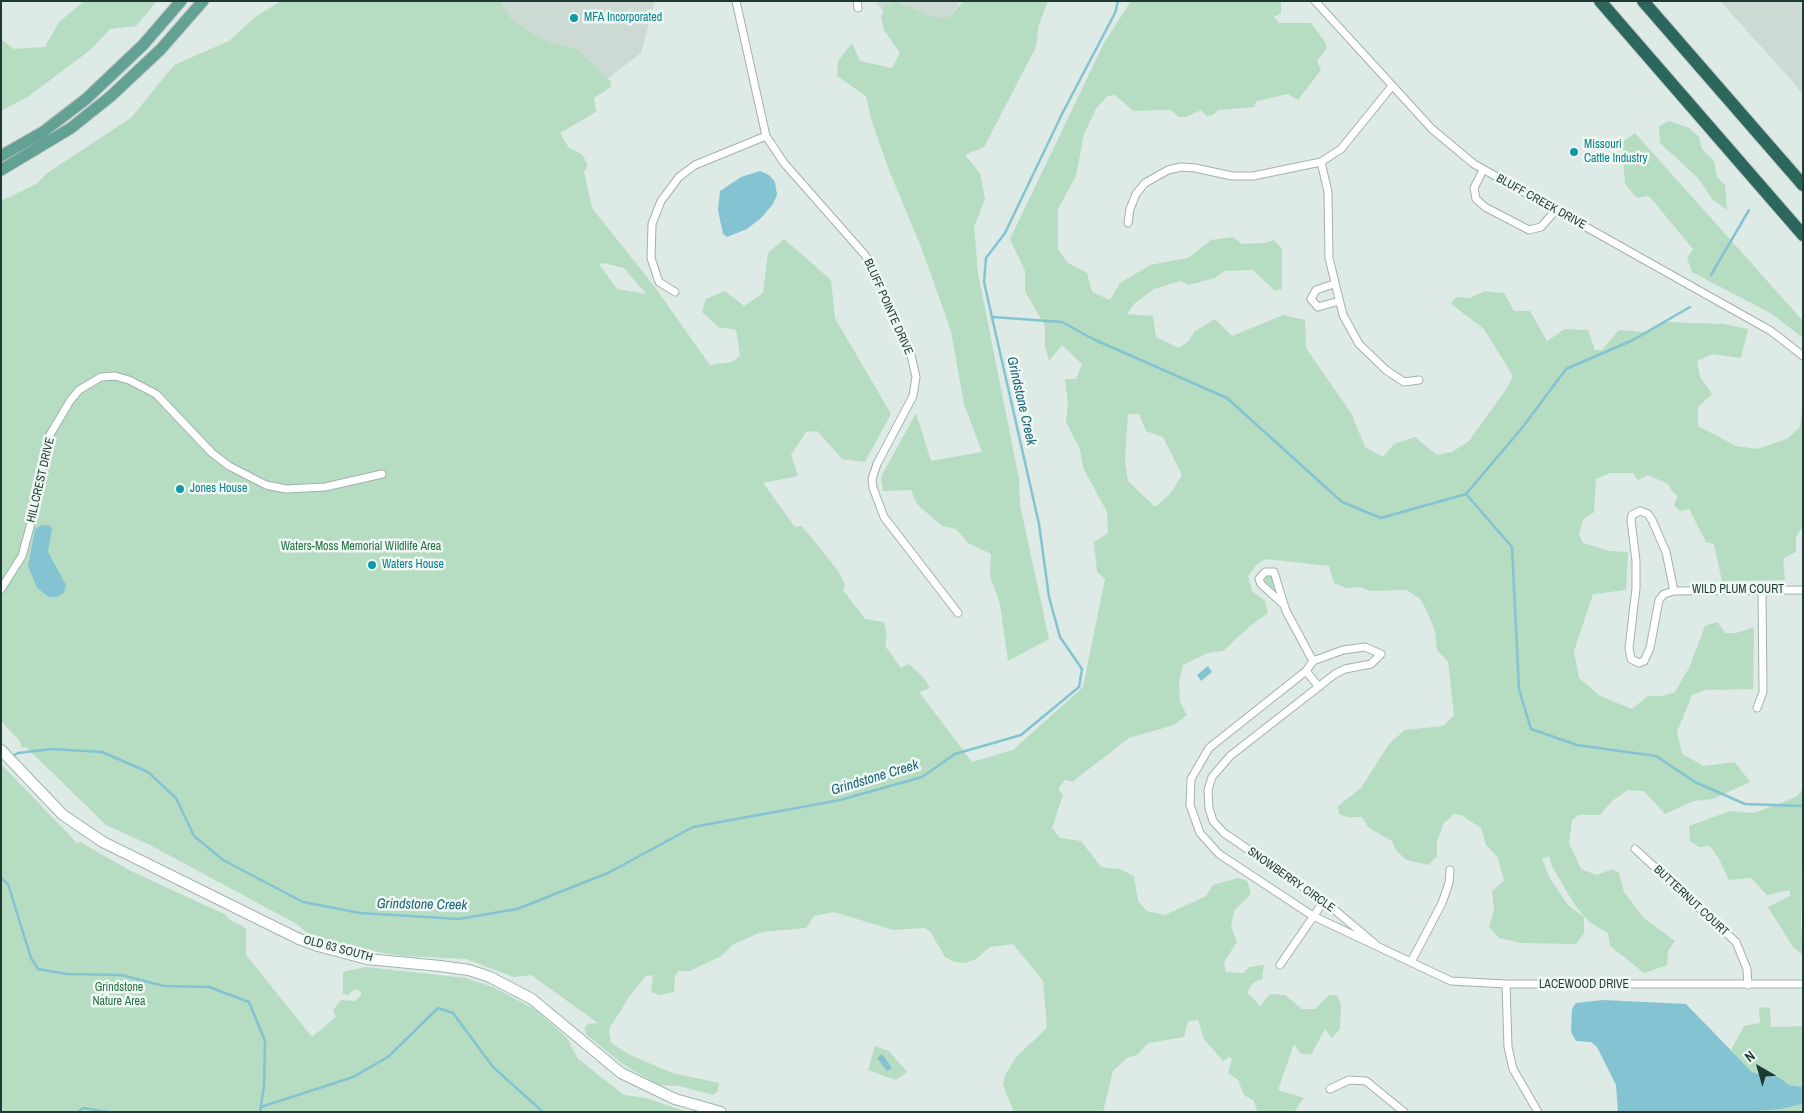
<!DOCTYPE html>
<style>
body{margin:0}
#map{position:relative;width:1804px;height:1113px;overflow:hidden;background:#deeae5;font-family:"Archivo Narrow",sans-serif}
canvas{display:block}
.frame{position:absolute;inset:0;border:2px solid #1f3a34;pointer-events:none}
.north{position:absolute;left:1734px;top:1043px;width:50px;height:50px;-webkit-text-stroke:4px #eff7f3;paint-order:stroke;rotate:322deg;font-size:14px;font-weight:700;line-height:20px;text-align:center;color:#1f3a34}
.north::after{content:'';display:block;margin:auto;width:18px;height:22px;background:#1f3a34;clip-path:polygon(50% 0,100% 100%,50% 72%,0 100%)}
</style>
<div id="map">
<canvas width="1804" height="1113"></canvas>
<div class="frame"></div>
<div class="north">N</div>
</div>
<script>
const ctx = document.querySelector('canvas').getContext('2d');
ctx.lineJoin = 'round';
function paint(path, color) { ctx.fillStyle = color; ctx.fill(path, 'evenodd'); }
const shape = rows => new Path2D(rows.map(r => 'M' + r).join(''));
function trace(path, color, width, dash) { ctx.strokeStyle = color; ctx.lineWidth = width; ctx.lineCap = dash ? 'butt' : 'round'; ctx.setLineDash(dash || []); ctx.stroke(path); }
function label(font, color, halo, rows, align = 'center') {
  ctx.font = font + ' "Archivo Narrow",sans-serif'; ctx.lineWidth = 5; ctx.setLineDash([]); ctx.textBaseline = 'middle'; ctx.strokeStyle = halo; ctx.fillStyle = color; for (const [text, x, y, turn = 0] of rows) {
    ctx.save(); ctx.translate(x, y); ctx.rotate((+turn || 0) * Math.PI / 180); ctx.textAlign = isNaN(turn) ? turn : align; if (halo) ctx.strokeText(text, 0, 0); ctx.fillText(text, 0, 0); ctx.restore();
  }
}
paint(shape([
 [488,1,655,1,641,53,570,107],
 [875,1,961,1,920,62],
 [1720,1,1803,1,1803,95,1793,82]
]), '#cddad4');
paint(shape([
 [84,1,157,1,136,26,110,29,89,51,29,96,1,111,1,39,14,49,45,47,59,22],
 [281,1,500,1,512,21,548,42,577,49,610,81,611,87,594,98,596,112,560,133,569,148,582,154,588,165,584,172,592,208,654,286,710,365,732,362,740,355,736,330,718,327,702,312,706,299,725,291,744,306,763,293,768,253,784,239,831,280,835,318,891,414,865,462,842,459,817,431,806,432,791,455,798,476,763,483,795,527,802,526,839,572,845,585,843,590,865,619,884,622,887,637,885,646,901,668,909,664,924,678,930,688,919,692,972,762,1013,750,1083,687,1105,579,1097,572,1094,542,1108,533,1107,512,1083,468,1080,449,1066,422,1068,403,1065,379,1076,379,1082,364,1062,345,1049,361,1045,347,1045,326,1025,291,1025,271,1010,239,1104,43,1131,1,1281,1,1281,13,1274,17,1279,23,1311,23,1325,42,1327,48,1317,61,1321,70,1298,100,1288,94,1257,101,1254,107,1218,110,1213,115,1207,116,1201,110,1186,117,1179,117,1170,110,1133,111,1115,95,1107,96,1096,109,1084,134,1076,176,1058,209,1058,249,1068,263,1087,273,1092,292,1110,300,1120,283,1150,265,1188,258,1211,240,1233,237,1242,244,1265,243,1274,240,1282,249,1282,289,1275,291,1253,270,1224,271,1215,278,1189,285,1180,281,1154,289,1135,303,1127,314,1153,316,1156,337,1179,348,1189,341,1194,332,1215,319,1232,336,1283,315,1305,320,1306,348,1351,413,1365,447,1383,457,1394,444,1415,437,1437,455,1452,452,1469,441,1507,388,1513,376,1484,329,1451,304,1456,297,1470,298,1485,291,1504,293,1514,311,1530,311,1547,341,1565,329,1588,330,1595,350,1602,350,1619,330,1644,332,1665,322,1723,324,1748,329,1741,358,1712,354,1697,361,1700,377,1712,394,1698,407,1698,426,1736,446,1757,449,1787,439,1800,427,1803,398,1803,526,1796,537,1796,552,1783,559,1785,580,1722,581,1714,544,1706,542,1689,509,1680,511,1674,505,1678,496,1671,490,1668,484,1648,475,1638,480,1633,473,1610,473,1596,479,1594,512,1583,520,1579,534,1583,543,1609,551,1628,552,1626,590,1593,594,1574,651,1579,678,1600,696,1632,709,1648,696,1663,696,1675,692,1689,668,1705,626,1717,622,1725,633,1736,633,1754,627,1753,689,1704,690,1692,695,1677,732,1682,754,1704,766,1735,762,1750,782,1713,799,1693,801,1665,814,1644,791,1628,790,1612,801,1600,815,1579,815,1572,820,1569,843,1581,869,1597,875,1612,869,1619,873,1624,892,1644,918,1675,941,1668,951,1667,965,1644,973,1610,946,1608,933,1589,922,1574,904,1552,866,1549,856,1542,859,1550,879,1568,905,1584,917,1584,933,1576,944,1521,943,1499,938,1489,927,1494,910,1492,891,1504,881,1498,858,1486,845,1481,828,1461,815,1454,814,1444,823,1437,841,1437,856,1428,865,1406,860,1396,850,1392,841,1369,828,1362,817,1348,817,1339,814,1338,806,1361,788,1389,744,1405,730,1443,726,1454,715,1448,662,1437,650,1435,631,1426,609,1419,598,1406,590,1371,591,1360,587,1346,588,1334,583,1329,566,1266,559,1257,564,1248,576,1252,591,1265,601,1268,613,1250,626,1223,651,1207,653,1183,665,1179,683,1180,702,1187,715,1174,725,1129,738,1072,782,1065,780,1058,789,1063,795,1052,828,1060,838,1081,841,1101,867,1120,869,1134,876,1138,901,1147,911,1165,915,1206,896,1213,885,1238,878,1247,881,1251,894,1234,911,1231,926,1237,942,1224,962,1226,972,1244,973,1249,967,1264,965,1262,979,1253,983,1247,992,1260,1006,1270,994,1285,995,1302,1009,1315,1009,1329,995,1337,995,1341,1004,1340,1029,1332,1038,1325,1029,1311,1055,1300,1053,1294,1044,1278,1090,1304,1098,1294,1112,1257,1111,1254,1101,1244,1095,1238,1080,1228,1073,1232,1059,1229,1057,1223,1061,1204,1039,1198,1020,1188,1021,1184,1037,1148,1043,1137,1055,1127,1058,1113,1071,1103,1112,1014,1112,1003,1085,1005,1075,1017,1056,1047,1028,1043,981,1013,944,990,947,976,959,965,963,954,962,945,957,930,931,924,928,893,930,834,912,814,916,806,928,761,932,734,944,721,956,690,971,678,971,675,977,674,992,659,995,651,992,653,975,646,976,629,997,609,1029,611,1043,628,1054,672,1073,719,1083,718,1091,713,1095,679,1086,659,1085,624,1065,587,1035,584,1029,588,1024,598,1023,531,975,514,977,466,959,403,956,353,948,309,934,295,923,150,845,106,825,26,747,21,748,20,741,1,721,1,201,38,183,47,173,131,118,174,65,229,41,255,17],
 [603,263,624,268,646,294,617,289,599,264],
 [1128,414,1139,414,1146,431,1163,437,1182,475,1170,494,1155,507,1128,481,1125,460],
 [963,1,1048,1,1039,24,1036,47,984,147,965,155,980,173,985,199,974,227,978,273,1019,479,1020,505,1049,639,1008,661,1000,604,990,576,991,554,968,543,956,529,942,526,917,504,911,490,883,491,881,477,916,413,931,461,982,452,964,404,951,331,921,247,889,170,872,122,866,96,837,76,838,61,852,43,860,61,892,68,900,53,884,30,881,18,885,6,895,2,933,17,950,17],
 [1669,121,1689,128,1699,137,1702,149,1714,161,1717,177,1725,185,1727,210,1712,199,1698,178,1660,143,1659,126],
 [1635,133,1803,321,1803,338,1772,314,1692,272,1687,258,1693,249,1649,196,1637,198,1625,184,1622,142],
 [1266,576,1272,576,1277,592,1265,582],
 [1,764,77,843,80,842,129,870,226,915,228,919,246,928,246,955,312,1037,336,1017,333,1010,341,1000,355,1001,361,995,361,991,354,989,348,995,343,994,343,972,365,967,466,978,493,987,536,1010,567,1038,578,1059,624,1095,646,1098,688,1112,1,1112],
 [1803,789,1801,925,1803,955,1793,947,1768,907,1790,896,1790,890,1767,895,1751,878,1729,880,1719,859,1710,846,1699,847,1690,841,1689,826,1730,811,1754,813,1796,797],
 [1759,1007,1770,1008,1771,1027,1803,1026,1803,1087,1789,1085,1780,1077,1770,1074,1761,1075,1752,1072,1731,1050,1744,1026,1760,1023],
 [875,1046,889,1051,907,1072,896,1080,868,1070],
 [1803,1104,1803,1112,1749,1112,1781,1109]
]), '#b6dcc2');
paint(shape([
 [760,171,769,175,775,182,777,195,773,204,761,218,747,229,727,237,723,234,718,210,720,191,741,177],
 [42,525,49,525,52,529,48,552,66,585,64,593,57,597,49,597,37,588,28,566,35,529],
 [1208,666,1212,672,1201,681,1197,675],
 [1603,1000,1686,1004,1752,1072,1761,1075,1770,1075,1779,1077,1789,1085,1803,1087,1803,1104,1781,1109,1745,1112,1618,1112,1616,1085,1597,1047,1591,1042,1576,1041,1571,1032,1572,1009,1576,1003],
 [882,1054,892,1068,887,1071,877,1058]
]), '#84c3d2');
trace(shape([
 [1711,275,1749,210],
 [993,317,1062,322,1093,339,1227,398,1342,502,1381,518,1466,494,1512,547,1519,689,1531,729,1577,745,1656,756,1695,782,1745,804,1803,806],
 [1466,494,1522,428,1566,369,1633,340,1690,307],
 [11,757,18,753,52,749,102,752,148,772,176,798,194,836,223,860,303,902,360,913,459,919,517,909,608,873,693,827,840,800,922,777,955,754,1021,735,1079,687,1082,669,1060,637,1049,597,1039,524,984,282,986,258,1005,233,1063,112,1115,13,1118,1],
 [1,878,8,884,31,958,38,969,67,974,121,975,164,986,209,987,249,1002,265,1041,264,1086,260,1112],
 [261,1107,353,1077,388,1057,438,1008,453,1013,493,1067,543,1112],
 [78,1112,83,1108,108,1112]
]), '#84c3d2', 2.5);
const street = shape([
 [736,1,766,136,784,163,865,255,875,271,911,355,916,377,913,396,877,464,872,479,873,488,884,517,958,613],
 [857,1,858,8],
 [1315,1,1432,129,1474,164,1771,331,1803,356],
 [1321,162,1328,192,1329,258,1343,315,1359,344,1386,370,1404,382,1419,380],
 [1483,170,1474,188,1476,199,1485,207,1529,230,1541,227,1555,211],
 [1128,223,1130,209,1136,194,1145,183,1168,170,1181,167,1195,168,1232,176,1253,176,1321,162,1341,149,1392,86],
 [1334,284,1316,290,1311,299,1318,307,1339,301],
 [675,292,659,282,651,258,652,224,661,201,679,177,695,165,766,136],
 [1640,511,1648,514,1652,520,1666,552,1674,591,1664,594,1659,600,1650,648,1644,661,1639,663,1631,659,1629,648,1636,588,1636,561,1631,520,1632,515,1640,511],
 [1,589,22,556,31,523,48,438,70,401,79,390,101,377,115,376,129,380,156,394,212,453,229,466,266,485,286,489,325,487,382,474],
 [1674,591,1803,590],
 [1284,605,1261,584,1259,579,1265,572,1274,572,1286,611,1313,661],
 [1306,671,1319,687],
 [1757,708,1763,692,1762,591],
 [1635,849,1736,942,1747,969,1748,985],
 [1375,944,1324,901,1224,833,1213,821,1209,808,1208,790,1212,777,1230,756,1335,674,1345,669,1371,664,1381,654,1365,647,1343,650,1313,661,1306,671,1209,748,1191,779,1190,805,1200,833,1219,854,1313,916,1451,981,1506,984,1803,984],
 [1411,962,1442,903,1449,883,1450,870],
 [1280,965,1324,901],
 [1506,984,1508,1047,1513,1069,1538,1112],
 [1330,1089,1349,1080,1366,1081,1404,1112]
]);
const secondary = shape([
 [1,750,63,815,103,842,299,939,318,946,367,959,440,966,469,970,490,977,532,999,621,1073,675,1099,721,1112]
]);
const primary = shape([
 [1,156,43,132,86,99,143,45,181,1],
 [1,170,71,128,111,96,161,49,203,1]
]);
const highway = shape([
 [1600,1,1803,235],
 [1643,1,1803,185]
]);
trace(street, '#a1b2ac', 9);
trace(secondary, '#9db6ae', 12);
trace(primary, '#bcc4c2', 13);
trace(highway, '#bcc4c2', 14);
trace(street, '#fff', 7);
trace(secondary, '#fff', 10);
trace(primary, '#62a193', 11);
trace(highway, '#2b675d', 12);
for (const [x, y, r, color] of [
 [574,18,5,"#0f9aa8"],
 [1574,152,5,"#0f9aa8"],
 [180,489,5,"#0f9aa8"],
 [372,565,5,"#0f9aa8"]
]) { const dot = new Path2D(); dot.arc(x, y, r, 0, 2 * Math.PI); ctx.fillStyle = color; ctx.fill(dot); trace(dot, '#eff7f3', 2); }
label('12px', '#0d838f', '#eff7f3', [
 ["MFA Incorporated",584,18],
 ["Missouri",1584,145],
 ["Cattle Industry",1584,159],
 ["Jones House",190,489],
 ["Waters House",382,565]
], 'left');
label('12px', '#1f3a34', '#eff7f3', [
 ["BLUFF CREEK DRIVE",1541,202,29],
 ["BLUFF POINTE DRIVE",888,307,66],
 ["HILLCREST DRIVE",41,480,-77],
 ["WILD PLUM COURT",1738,590],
 ["SNOWBERRY CIRCLE",1291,880,35],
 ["BUTTERNUT COURT",1691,901,43],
 ["OLD 63 SOUTH",338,949,15],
 ["LACEWOOD DRIVE",1584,985]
]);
label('12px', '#297248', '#eff7f3', [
 ["Waters-Moss Memorial Wildlife Area",361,547],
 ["Grindstone",119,988],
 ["Nature Area",119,1002]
]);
label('italic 14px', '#196477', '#eff7f3', [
 ["Grindstone Creek",1021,401,77],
 ["Grindstone Creek",875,778,-17],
 ["Grindstone Creek",422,905,1]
]);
</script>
